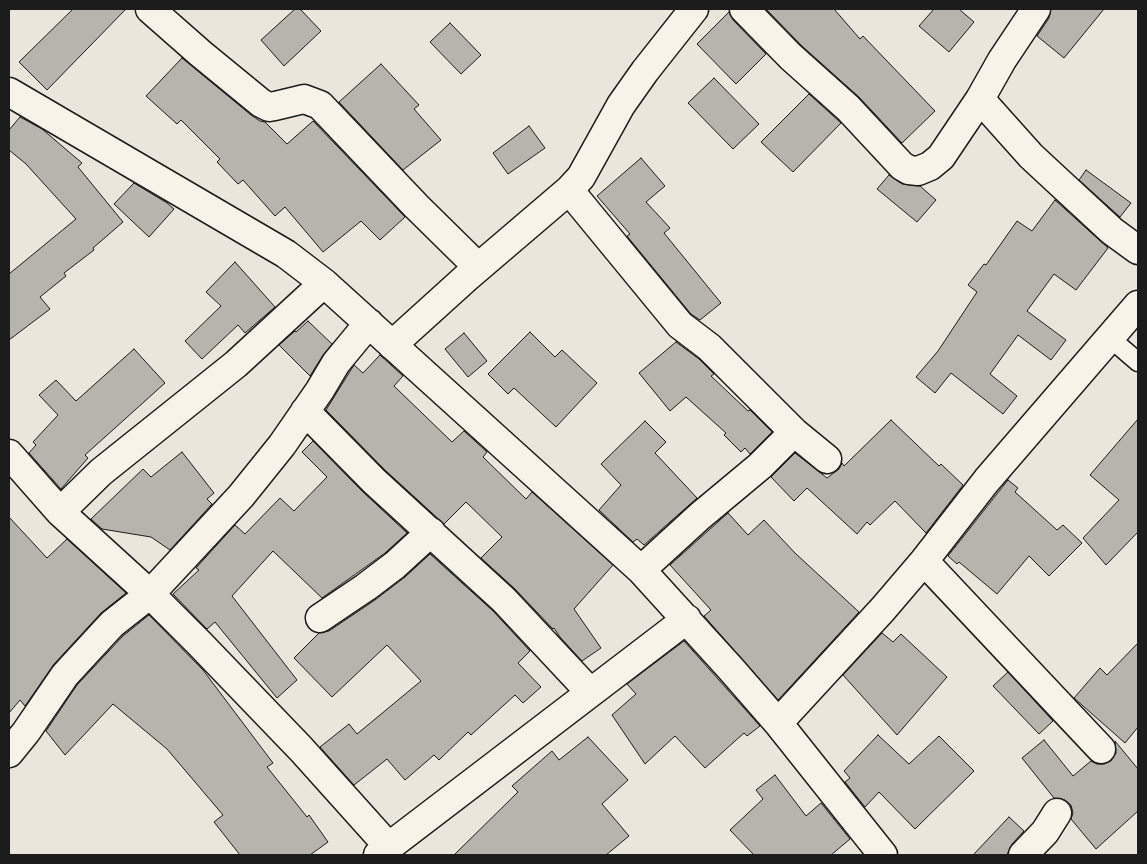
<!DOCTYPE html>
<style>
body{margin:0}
#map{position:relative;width:1147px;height:864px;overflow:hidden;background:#eae6dc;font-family:Mali,sans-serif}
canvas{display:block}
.frame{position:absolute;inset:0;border:10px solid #1c1c1c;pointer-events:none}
</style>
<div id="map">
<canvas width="1147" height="864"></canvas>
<div class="frame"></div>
</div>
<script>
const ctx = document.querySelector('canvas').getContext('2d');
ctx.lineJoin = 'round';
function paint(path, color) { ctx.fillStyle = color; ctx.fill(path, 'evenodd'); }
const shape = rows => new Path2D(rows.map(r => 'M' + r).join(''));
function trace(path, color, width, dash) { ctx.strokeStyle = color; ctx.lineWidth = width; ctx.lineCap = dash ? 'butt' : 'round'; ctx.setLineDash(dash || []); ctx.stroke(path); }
const building = shape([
 [73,9,126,9,47,90,19,62,73,9],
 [295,9,300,9,321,31,284,66,261,40,295,9],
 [766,9,834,9,860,39,863,36,935,111,902,143,859,97,802,46,766,9],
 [934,9,959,9,974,22,949,52,919,26,934,9],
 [1051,9,1104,9,1064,58,1037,36,1049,18,1051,9],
 [729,12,733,20,766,54,736,84,697,44,729,12],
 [450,23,481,55,461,74,430,42,450,23],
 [182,58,251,115,260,121,265,122,287,144,313,121,405,217,380,240,361,221,323,252,285,207,275,216,243,180,238,184,217,162,220,159,181,120,177,124,146,96,182,58],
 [381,64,419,105,414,109,441,140,403,170,339,102,381,64],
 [714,78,759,124,733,149,688,103,714,78],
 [809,94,841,123,793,172,761,142,809,94],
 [20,117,42,129,82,163,78,167,123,222,93,248,94,250,64,273,66,276,40,297,50,309,9,340,9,274,76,219,26,164,9,150,9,130,20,117],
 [529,126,545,148,508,174,493,153,529,126],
 [641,158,665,186,646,202,670,228,664,233,721,303,700,320,691,314,627,236,630,234,597,196,641,158],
 [1086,170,1131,203,1120,217,1079,180,1086,170],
 [889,175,902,184,920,186,936,200,917,222,877,189,889,175],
 [134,183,167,203,174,209,149,237,114,204,134,183],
 [1055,200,1108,248,1076,290,1054,274,1027,311,1066,340,1051,360,1018,335,990,374,1017,396,1003,414,951,373,935,393,916,377,938,351,977,292,968,285,984,264,986,265,1017,221,1032,231,1055,200],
 [235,262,275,307,245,333,238,325,202,359,185,341,221,306,206,292,235,262],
 [308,321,332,344,323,355,310,376,279,345,295,331,296,332,308,321],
 [530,332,555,357,562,350,597,383,556,427,514,388,508,394,488,374,530,332],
 [464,333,487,361,468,377,445,349,464,333],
 [676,342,699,359,714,374,711,376,748,411,750,410,772,432,750,454,745,448,741,452,724,435,726,433,686,397,670,411,639,373,676,342],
 [134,349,165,383,85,455,88,458,61,489,29,453,36,445,33,442,58,415,39,395,56,380,76,401,134,349],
 [380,355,403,376,394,386,452,442,464,431,487,452,483,457,526,499,532,492,613,565,574,609,601,648,582,661,560,637,554,628,553,629,515,589,481,558,502,537,466,502,444,524,385,470,326,410,354,365,363,373,380,355],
 [1138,419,1138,532,1106,565,1083,538,1119,500,1090,475,1138,419],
 [891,420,939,466,941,464,963,485,926,533,895,501,870,525,867,522,857,534,807,488,794,501,771,477,795,453,827,478,839,469,842,463,844,466,891,420],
 [645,421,666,442,655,453,697,498,644,545,637,539,633,542,599,510,621,485,601,464,645,421],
 [313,441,363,492,407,533,385,553,322,598,273,551,232,596,297,680,277,698,215,622,207,629,173,594,199,570,196,568,235,525,245,534,280,498,294,511,327,477,302,452,313,441],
 [182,452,214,493,207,499,212,504,170,550,151,537,102,529,91,519,143,469,151,477,182,452],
 [1008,480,1018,488,1015,492,1057,530,1063,525,1082,543,1049,576,1029,556,997,594,959,562,957,564,948,556,1008,480],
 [728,513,748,535,764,520,795,553,859,612,778,700,704,616,711,610,670,565,728,513],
 [9,517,47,558,67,539,126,593,101,613,54,664,25,706,20,700,9,713,9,517],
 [430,554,493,611,530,651,518,663,541,687,523,703,515,695,471,735,468,732,439,760,434,755,405,780,387,759,354,785,320,747,349,724,357,734,421,681,387,645,332,697,294,658,319,633,329,631,375,600,405,577,430,554],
 [149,615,203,670,273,763,267,767,307,817,309,815,328,842,310,855,240,855,214,822,223,815,167,749,113,704,65,755,46,731,77,685,123,636,149,615],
 [882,633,893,642,901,634,947,677,897,735,843,675,882,633],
 [684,641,760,726,747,736,744,733,705,768,675,736,645,764,612,715,636,694,627,684,684,641],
 [1138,643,1138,727,1125,743,1074,698,1100,668,1107,675,1138,643],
 [1008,672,1053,721,1039,734,993,686,1008,672],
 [878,735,909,764,939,736,974,771,915,829,879,792,865,807,845,782,850,778,844,771,878,735],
 [588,737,628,780,602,804,629,836,606,855,454,855,518,792,512,786,552,751,559,760,588,737],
 [1044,740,1073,776,1091,761,1097,764,1104,764,1111,761,1116,753,1115,741,1138,769,1138,811,1096,849,1071,819,1073,813,1071,805,1065,800,1054,798,1022,758,1044,740],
 [775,775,806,816,821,803,850,839,831,855,754,855,730,830,763,799,756,790,775,775],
 [1009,817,1024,831,1012,844,1008,853,1006,855,973,855,1009,817]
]);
paint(building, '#b6b4ac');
trace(building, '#1c1c1c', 1);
const lane = shape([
 [1110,338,1138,362]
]);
const street = shape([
 [150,9,200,53,261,103,269,107,275,106,304,99,320,105,416,206,478,267],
 [744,9,791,57,848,108,902,166,909,170,918,171,930,166,941,157,980,99,1002,60,1036,9],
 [9,92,286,254,324,283,641,570,731,669,778,723,883,855],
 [980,99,1031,156,1059,182,1112,231,1138,250],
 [569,190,680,325,709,347,794,432,827,459],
 [324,283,236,364,101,472,60,512,150,594,200,644,301,749,389,847],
 [392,345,466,278,569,190,581,177,621,105,645,71,694,9],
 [305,411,374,481,504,600,590,692],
 [9,454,60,512],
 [924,561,1101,749],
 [641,570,700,516,760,466,794,432],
 [320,618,366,587,395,565,431,532],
 [778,723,883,609,924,561,987,480,1138,305],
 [9,753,26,732,65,675,112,624,150,594,241,496,282,445,320,390,336,363,369,323],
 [378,855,687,619],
 [1023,855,1045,832,1057,813]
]);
trace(lane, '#1c1c1c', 21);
trace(street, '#1c1c1c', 31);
trace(lane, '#f7f3e8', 18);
trace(street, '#f7f3e8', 28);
</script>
